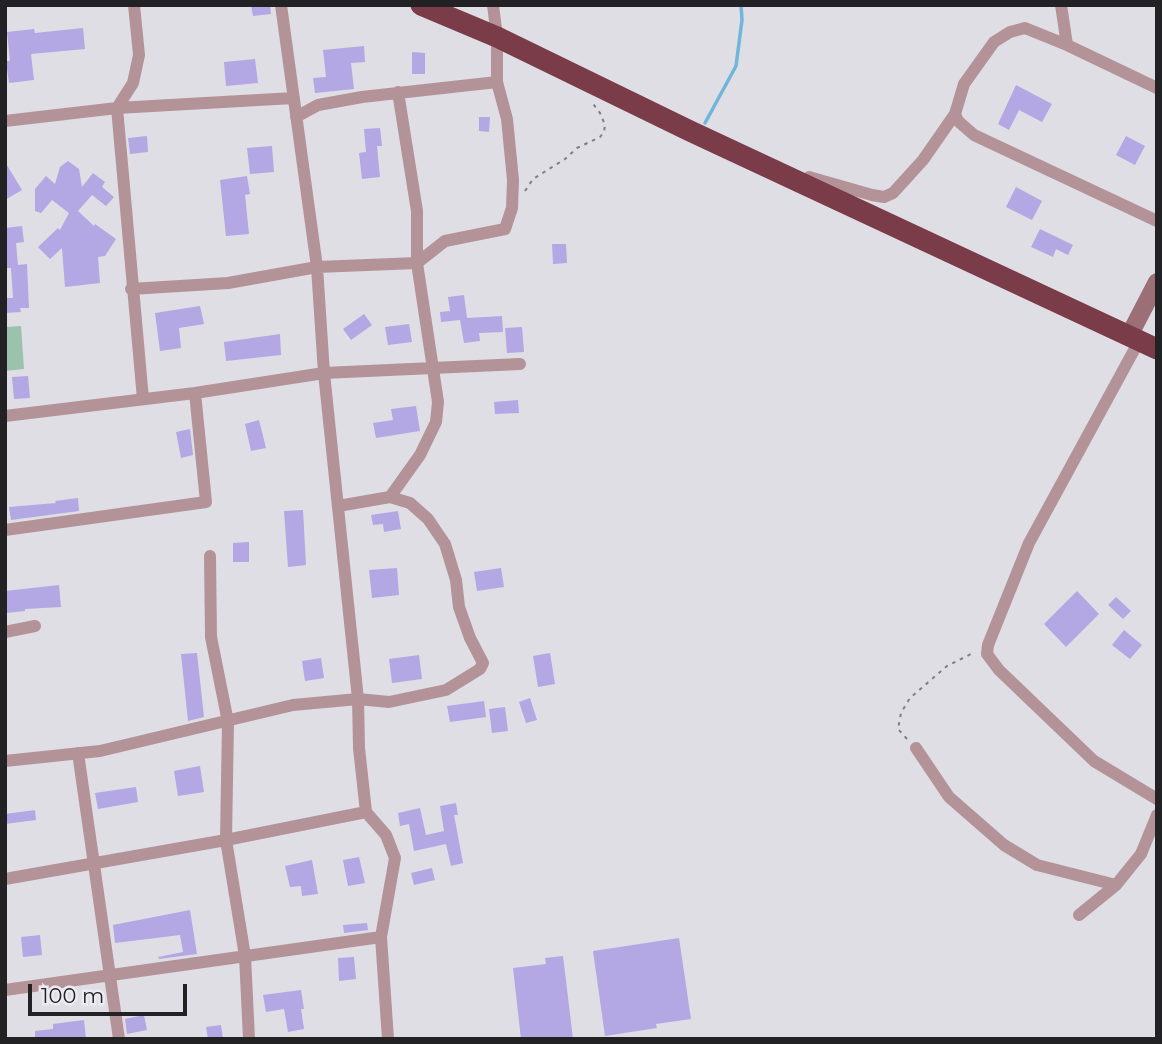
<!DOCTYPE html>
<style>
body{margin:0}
#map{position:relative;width:1162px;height:1044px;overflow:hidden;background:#dfdee5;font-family:Montserrat,sans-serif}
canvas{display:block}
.frame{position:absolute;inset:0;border:7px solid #222225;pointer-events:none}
.scale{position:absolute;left:28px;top:984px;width:159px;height:32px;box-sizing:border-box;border:4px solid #222225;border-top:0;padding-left:9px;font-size:21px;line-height:24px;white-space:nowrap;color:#222225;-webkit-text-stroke:5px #ecebf2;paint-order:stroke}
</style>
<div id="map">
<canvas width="1162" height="1044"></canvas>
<div class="frame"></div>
<div class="scale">100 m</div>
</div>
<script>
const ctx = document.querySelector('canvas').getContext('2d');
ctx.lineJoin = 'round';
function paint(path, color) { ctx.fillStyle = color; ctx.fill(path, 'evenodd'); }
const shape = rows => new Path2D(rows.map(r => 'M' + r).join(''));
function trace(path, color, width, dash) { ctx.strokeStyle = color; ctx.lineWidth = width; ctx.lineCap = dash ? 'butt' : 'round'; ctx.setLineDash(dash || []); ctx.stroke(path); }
paint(shape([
 [21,326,24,369,5,371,5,327]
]), '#9bc2ac');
trace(shape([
 [705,123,736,66,742,20,741,5]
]), '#70b6da', 3.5);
paint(shape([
 [251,5,270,5,271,14,253,16],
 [83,28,85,49,31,54,34,80,9,83,6,61,10,61,7,32,34,29,35,33],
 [364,46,365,62,351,63,354,89,315,93,313,78,326,77,323,50],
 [412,52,425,53,425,74,412,74],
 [255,59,258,83,226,86,224,62],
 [1016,85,1052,104,1042,122,1019,110,1009,130,998,124],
 [479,117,490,117,489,132,479,131],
 [380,128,382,146,377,146,380,177,362,179,359,153,366,152,364,129],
 [147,136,148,152,130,154,128,138],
 [1126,136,1145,146,1135,165,1116,155],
 [272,146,274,172,250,174,247,148],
 [68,161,79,169,82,187,93,173,105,182,102,187,114,197,106,206,92,195,78,211,94,226,95,224,116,239,105,256,98,257,100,283,65,287,62,248,50,259,38,247,58,228,60,230,69,213,52,200,41,213,35,211,35,189,46,176,55,184,60,167],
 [5,162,22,190,5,200],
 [247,176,250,194,245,195,249,234,226,236,220,180],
 [1016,187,1042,201,1032,220,1006,207],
 [22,226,24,242,16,243,18,265,27,264,29,308,20,308,21,312,5,313,5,298,13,298,11,268,5,268,5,228],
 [1040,229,1073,245,1068,255,1056,249,1053,257,1031,247],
 [552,244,566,244,567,263,553,264],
 [464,295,467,318,502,316,503,332,479,333,480,341,464,343,460,320,441,322,440,312,450,311,448,297],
 [200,306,204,324,179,328,181,348,160,351,155,313],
 [364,314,372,325,351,340,343,329],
 [409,324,412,342,388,345,385,327],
 [522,327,524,352,507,353,505,328],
 [280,334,281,355,226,361,224,342],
 [28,376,30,398,14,399,12,377],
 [518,400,519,413,495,414,494,402],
 [416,406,420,431,376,438,373,423,393,420,391,409],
 [259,420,266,448,251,451,245,424],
 [190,429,193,455,181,458,176,432],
 [78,498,79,511,11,520,9,507,56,503,55,501],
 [303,510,306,565,288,567,284,511],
 [398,511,401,529,384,532,383,524,373,525,371,515],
 [249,542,249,562,233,562,233,543],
 [397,568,399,595,372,598,369,570],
 [501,568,504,587,477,591,474,572],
 [59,585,61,607,25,609,25,611,6,613,5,591],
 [1077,591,1099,614,1066,647,1044,624],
 [1116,597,1131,611,1123,619,1108,605],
 [1124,630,1142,645,1130,659,1112,645],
 [197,653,204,717,188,721,181,654],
 [550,653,555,684,538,687,533,656],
 [419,655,422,679,392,683,389,659],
 [321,658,324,678,305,681,302,661],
 [530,698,537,720,526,723,519,702],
 [484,701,486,717,450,722,447,706],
 [505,707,508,731,492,733,489,709],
 [200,766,204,792,178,796,174,771],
 [136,787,138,802,98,809,95,793],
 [456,803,458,815,454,815,463,863,451,866,446,844,414,851,409,824,400,826,398,813,420,808,426,835,444,831,440,806],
 [35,810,36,820,5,824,5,814],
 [359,857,365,883,348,886,343,860],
 [312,860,318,894,302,896,301,886,290,887,285,866],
 [432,868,435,880,414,885,411,873],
 [190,910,197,954,159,959,158,957,183,952,180,935,115,943,113,925],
 [367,923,368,930,344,933,343,925],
 [40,935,42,955,23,957,21,937],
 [679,938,691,1019,656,1024,657,1028,605,1036,593,951],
 [563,956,573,1039,521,1039,513,968,546,964,545,958],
 [354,957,356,979,339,981,338,958],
 [301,990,304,1009,301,1009,304,1029,288,1032,284,1009,266,1012,263,995],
 [144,1015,147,1030,127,1034,125,1019],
 [84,1020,86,1039,35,1039,35,1031,53,1029,53,1024],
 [221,1025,223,1039,208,1039,206,1027]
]), '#b3a7e4');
trace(shape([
 [525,191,533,179,565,159,577,148,600,137,604,132,605,125,600,113,591,101],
 [907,739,898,729,901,713,910,698,947,666,975,652]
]), '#7f7e83', 2, [3.5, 5]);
trace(shape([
 [134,5,139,55,133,83,117,108,143,399],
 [281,5,317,267,324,373,358,699,359,748,366,812,386,835,395,858,381,937,388,1039],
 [1061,5,1067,45],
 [1157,88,1067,45,1025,28,1010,32,994,42,964,84,955,114,958,121,974,135,1157,221],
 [296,117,318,105,362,97,497,82],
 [5,121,117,108,294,98],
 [809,177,872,195,884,197,893,193,923,160,955,114],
 [131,289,228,283,317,267,417,263,445,241,505,229,512,208,513,180,507,119,497,82,497,37,493,5],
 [1139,341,1029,543,988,645,987,654,999,670,1094,761,1157,799],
 [5,416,195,393,324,373,520,364],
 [390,497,420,455,436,422,438,402,417,263,417,211,398,92],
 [5,530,206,502,195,393],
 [210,556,211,637,228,722,226,840,245,956,249,1039],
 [5,632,35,626],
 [916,748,949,797,1004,845,1037,865,1116,885],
 [78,753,119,1039],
 [5,761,100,751,293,705,358,699,389,702,446,690,480,669,483,663,470,638,459,607,456,580,445,544,428,519,410,503,390,497,338,506],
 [5,879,226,840,366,812],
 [1079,915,1116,885,1141,854,1157,815],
 [5,990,381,937]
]), '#b49398', 12);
trace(shape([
 [1129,336,1157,282]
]), '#9c6e76', 18);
trace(shape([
 [421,5,497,37,690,131,1157,349]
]), '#7b3c49', 21);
</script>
